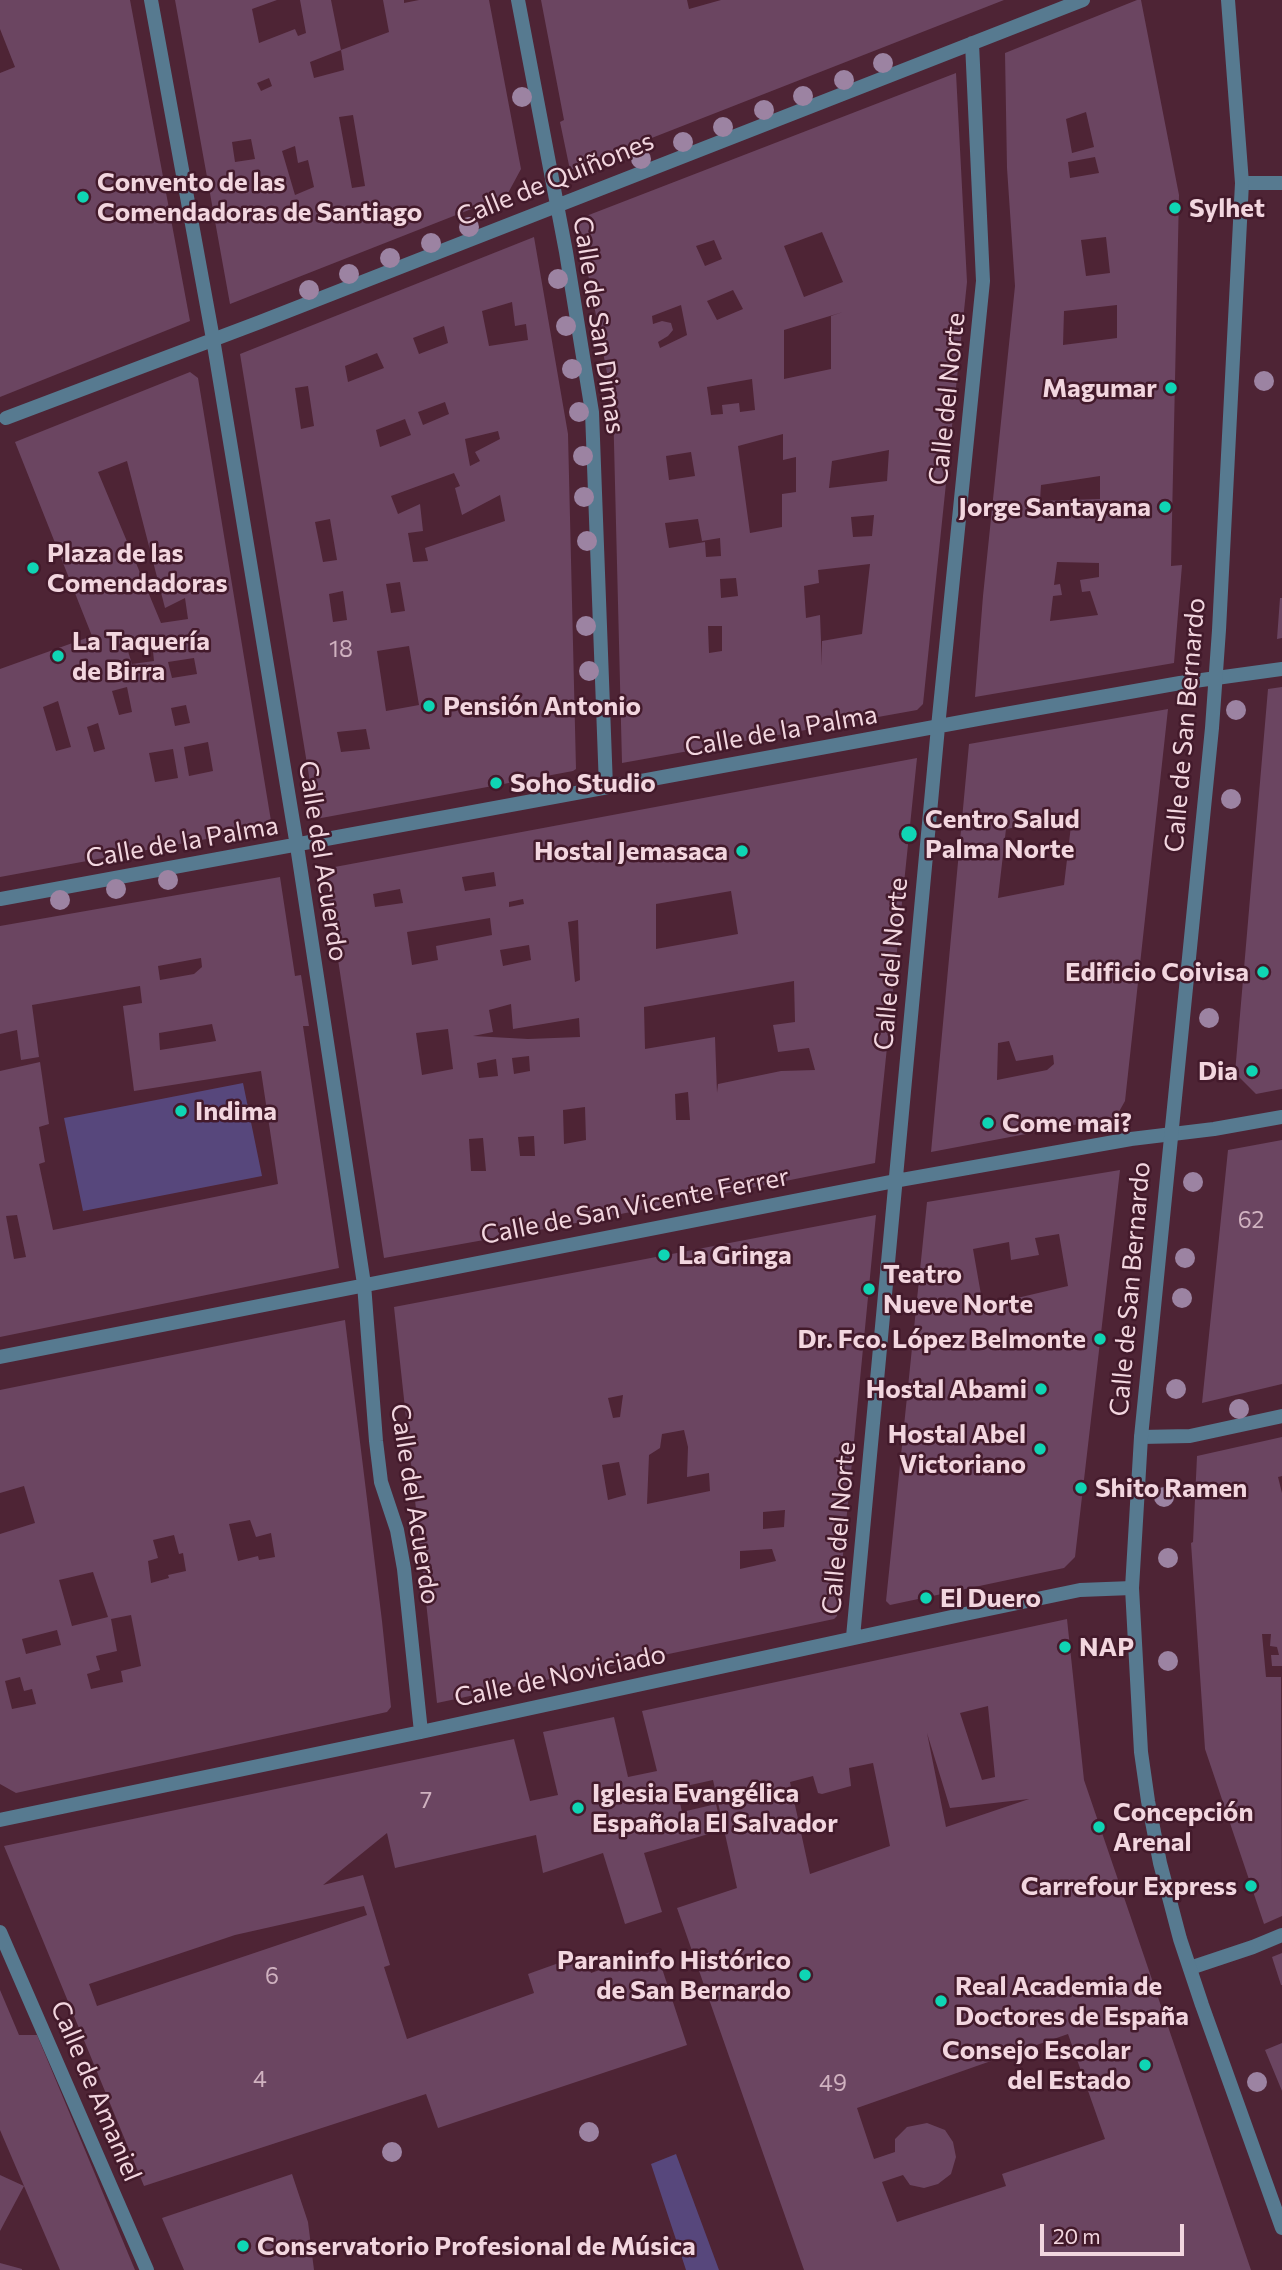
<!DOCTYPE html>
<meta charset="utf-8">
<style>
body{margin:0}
#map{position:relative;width:1282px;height:2270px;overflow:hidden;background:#4e2435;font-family:Commissioner,sans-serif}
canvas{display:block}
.scale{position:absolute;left:1040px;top:2224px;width:144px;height:32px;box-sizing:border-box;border:4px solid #f2d6df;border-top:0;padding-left:9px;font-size:21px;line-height:24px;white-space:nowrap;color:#f2d6df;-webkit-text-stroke:5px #431a2b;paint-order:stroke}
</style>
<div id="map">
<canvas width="1282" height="2270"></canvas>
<div class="scale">20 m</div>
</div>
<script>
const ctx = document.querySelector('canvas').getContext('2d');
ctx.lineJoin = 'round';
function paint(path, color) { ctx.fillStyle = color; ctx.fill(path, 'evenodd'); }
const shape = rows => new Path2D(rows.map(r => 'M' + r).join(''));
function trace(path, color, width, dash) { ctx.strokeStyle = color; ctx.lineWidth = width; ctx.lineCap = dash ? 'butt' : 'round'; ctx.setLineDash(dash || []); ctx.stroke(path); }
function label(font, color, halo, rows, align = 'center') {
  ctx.font = font + ' Commissioner,sans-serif'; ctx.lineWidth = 5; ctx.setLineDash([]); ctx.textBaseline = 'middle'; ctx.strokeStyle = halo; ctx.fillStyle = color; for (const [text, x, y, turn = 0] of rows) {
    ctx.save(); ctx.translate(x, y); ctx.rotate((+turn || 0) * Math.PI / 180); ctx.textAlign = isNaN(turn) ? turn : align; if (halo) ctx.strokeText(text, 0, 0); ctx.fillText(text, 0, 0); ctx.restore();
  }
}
paint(shape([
 [243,1083,262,1176,83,1211,64,1118],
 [676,2154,719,2270,686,2270,651,2164]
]), '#57477c');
paint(shape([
 [0,0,130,0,190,321,0,397,0,73,15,67,0,29],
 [175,0,277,0,252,9,259,43,295,29,298,36,306,33,300,0,331,0,341,50,310,62,314,78,344,70,341,50,389,32,383,0,404,0,404,3,419,0,489,0,521,169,507,195,230,304],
 [269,78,272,86,261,91,257,83],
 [353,115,365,186,352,188,339,117],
 [251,139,255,159,235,162,232,142],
 [295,146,298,163,308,160,314,187,295,195,282,151],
 [541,0,687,0,689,9,721,0,1004,0,570,170,560,122,564,120],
 [1137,0,1141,0,1179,195,1171,566,1182,565,1174,663,975,697,983,596,1015,286,1007,168,1005,53],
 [1086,112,1094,147,1072,153,1066,119],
 [1095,157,1099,173,1070,178,1068,162],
 [1106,237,1110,273,1086,276,1081,240],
 [1117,305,1117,338,1063,345,1064,311],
 [1100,476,1100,499,1040,501,1041,485],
 [1057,562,1099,563,1099,577,1080,580,1082,592,1090,591,1098,615,1050,621,1053,596,1062,595,1060,584,1054,585],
 [956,73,967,282,923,704,917,710,622,763,613,404,578,222,581,218],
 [822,232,843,282,804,297,784,246],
 [714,240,722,259,705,266,696,246],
 [733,290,743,309,717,320,707,301],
 [681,305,687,335,660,348,658,342,668,336,673,330,671,323,662,321,653,324,652,316],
 [843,312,831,316,831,369,784,379,784,330],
 [752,379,755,410,740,412,739,403,722,405,723,414,711,415,707,387],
 [783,434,783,460,796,457,796,492,782,494,782,527,750,533,738,446],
 [889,450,887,481,829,488,832,461],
 [691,452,695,476,669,480,666,456],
 [874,515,872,536,853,537,851,517],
 [698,519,702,541,720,538,721,556,706,557,705,542,669,548,665,523],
 [870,564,862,634,822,641,822,666,820,615,806,618,804,586,819,583,818,570],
 [736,578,738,596,721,598,720,579],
 [708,626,722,626,722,651,709,653],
 [534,237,568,434,576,769,573,771,316,819,240,354],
 [512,302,515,326,526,324,528,340,489,346,482,311],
 [444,326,448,343,419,354,413,338],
 [377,353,384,368,348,382,345,366],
 [308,386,314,426,301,429,295,388],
 [445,402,449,414,423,425,418,412],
 [405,419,411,435,380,447,376,430],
 [498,431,500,439,475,452,480,461,470,466,465,439],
 [454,473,460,486,455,488,462,515,500,495,505,521,425,548,428,561,413,562,408,533,423,531,420,504,398,514,391,496],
 [330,519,337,560,323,562,315,522],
 [400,582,405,611,391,613,386,584],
 [343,591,347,620,333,622,329,594],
 [409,646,419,705,386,711,377,651],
 [366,729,370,749,341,752,337,732],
 [190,372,198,378,272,827,0,877,0,669,92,636,15,442],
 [127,461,165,608,185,598,188,619,161,623,98,472],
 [152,642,154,661,132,664,127,648],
 [194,658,197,674,172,678,168,662],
 [127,687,132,712,119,715,112,691],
 [58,701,71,747,56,751,43,707],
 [186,705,190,723,175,726,171,708],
 [98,723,105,749,94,752,87,727],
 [208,742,213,771,189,776,184,747],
 [173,749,178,778,155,782,149,753],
 [1280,598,1282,598,1282,638,1277,639],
 [1282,687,1282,1089,1256,1094,1235,1073,1268,689],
 [1168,709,1125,1101,1116,1117,931,1152,969,744],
 [1072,817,1064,885,998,898,1006,829],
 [1009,1041,1016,1061,1053,1055,1054,1064,1047,1070,997,1080,998,1043],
 [917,758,875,1163,556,1227,384,1258,324,869],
 [494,872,496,886,465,891,462,877],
 [400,889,403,903,375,907,373,894],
 [731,891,738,934,656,949,656,904],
 [523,899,524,904,509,907,509,902],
 [490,918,492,935,436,946,438,960,412,965,407,932],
 [578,920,580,980,575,982,568,922],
 [529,945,531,960,503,966,500,950],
 [794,981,795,1022,773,1025,778,1052,809,1048,815,1070,781,1071,718,1084,717,1093,715,1037,645,1049,644,1007],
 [511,1004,513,1029,579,1018,580,1037,528,1039,473,1036,493,1032,489,1010],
 [448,1029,453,1069,422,1075,416,1033],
 [529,1056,530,1071,514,1074,512,1058],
 [496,1059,498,1076,479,1078,477,1063],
 [688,1092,690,1120,676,1120,675,1094],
 [585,1107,586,1140,564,1144,563,1110],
 [534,1136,535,1156,520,1156,518,1137],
 [483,1138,486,1171,471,1171,469,1139],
 [280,877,295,976,301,975,309,1026,303,1026,339,1268,0,1337,0,1071,40,1062,49,1124,39,1127,45,1162,39,1164,53,1230,278,1184,261,1071,134,1091,123,1006,142,1003,140,986,32,1005,39,1057,21,1060,17,1030,0,1034,0,926],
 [201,958,202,967,194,974,160,980,158,966],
 [212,1024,216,1041,160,1050,159,1033],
 [17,1215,26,1257,14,1259,6,1216],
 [1282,1140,1282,1384,1202,1403,1228,1150],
 [1120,1170,1075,1557,1064,1568,890,1605,886,1601,927,1202],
 [1059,1234,1068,1286,983,1306,973,1249,1009,1242,1011,1260,1039,1255,1035,1238],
 [876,1215,837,1616,834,1619,437,1703,394,1307],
 [623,1395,620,1417,613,1418,608,1398],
 [684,1430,688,1447,687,1477,709,1473,710,1491,647,1504,649,1455,660,1448,662,1434],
 [619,1462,626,1495,608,1500,602,1465],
 [785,1510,784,1527,763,1529,763,1512],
 [772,1549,776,1561,740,1569,740,1551],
 [345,1320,382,1621,391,1707,387,1712,16,1793,0,1784,0,1534,35,1523,24,1486,0,1493,0,1390],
 [250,1520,256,1537,271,1533,275,1557,259,1560,258,1556,238,1561,229,1524],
 [174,1535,179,1554,183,1553,186,1571,168,1575,169,1578,151,1583,148,1561,158,1558,153,1540],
 [93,1572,108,1617,72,1626,59,1580],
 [131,1615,141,1666,121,1671,123,1682,91,1689,87,1674,100,1670,96,1656,117,1651,111,1619],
 [57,1630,61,1645,26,1654,22,1639],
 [20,1677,24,1691,32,1689,36,1704,12,1709,5,1681],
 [1282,1437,1282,1476,1278,1477,1282,1493,1282,1666,1272,1666,1271,1655,1279,1655,1277,1647,1270,1646,1271,1634,1262,1634,1266,1677,1281,1677,1282,1916,1264,1924,1205,1749,1191,1543,1193,1542,1197,1456],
 [1067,1619,1084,1780,1251,2270,804,2270,677,1908,737,1888,713,1780,677,1788,682,1812,716,1804,722,1830,644,1853,662,1912,625,1924,603,1853,543,1873,536,1835,395,1868,387,1833,323,1885,363,1875,390,1965,384,1967,407,2039,534,1993,528,1974,584,1954,591,1973,656,1950,687,2045,438,2128,426,2094,144,2186,4,1846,514,1739,530,1801,558,1795,543,1732,614,1717,628,1777,657,1771,642,1711],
 [988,1706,995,1777,982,1780,960,1713],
 [927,1733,950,1808,1029,1799,946,1827],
 [873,1763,890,1846,810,1874,790,1782,813,1776,818,1793,822,1794,851,1786,849,1768],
 [364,1906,367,1915,97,2006,89,1984,235,1935],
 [1068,2034,1105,2139,1002,2174,1006,2186,897,2222,882,2182,903,2175,910,2185,924,2188,938,2184,951,2174,956,2157,953,2142,945,2130,927,2123,907,2127,895,2139,895,2152,874,2159,857,2108],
 [1282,1953,1282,1985,1281,1985,1272,1957],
 [0,1990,19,2035,37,2035,135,2270,60,2270,24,2186,0,2231,0,2175,24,2186,0,2130],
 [1282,2043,1282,2091,1265,2050],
 [292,2174,308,2222,314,2270,184,2270,162,2218],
 [0,2263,22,2269,22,2270,0,2270]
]), '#6b4561');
trace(shape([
 [151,0,213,339,297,846,364,1284,376,1441,381,1482,397,1530,404,1569,421,1732],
 [518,0,566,252,592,412,606,787],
 [1242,183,1282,183],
 [6,418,260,322,1083,0],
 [0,899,983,718,1180,683,1282,669],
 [0,1357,895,1181,1131,1139,1214,1129,1282,1117],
 [1141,1437,1190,1436,1282,1416],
 [853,1637,938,727,983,281,972,43],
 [0,1820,421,1732,965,1614,1080,1590,1132,1588],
 [0,1932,147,2270],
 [1190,1968,1253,1947,1282,1935]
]), '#577a90', 14);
trace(shape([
 [1228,0,1242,183,1219,630,1212,728,1141,1437,1132,1588,1141,1752,1148,1801,1160,1863,1180,1939,1202,2005,1282,2228]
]), '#577a90', 14);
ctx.fillStyle = '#9c83a2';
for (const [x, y] of [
 [883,63],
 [844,80],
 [803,96],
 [522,97],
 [764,110],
 [723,127],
 [683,142],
 [641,159],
 [469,227],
 [431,243],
 [390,258],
 [349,274],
 [558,279],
 [309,290],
 [566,326],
 [572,369],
 [1264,381],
 [579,412],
 [583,456],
 [584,497],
 [587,541],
 [586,626],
 [589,671],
 [1236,710],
 [1231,799],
 [168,880],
 [116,889],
 [60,900],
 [1209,1018],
 [1193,1182],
 [1185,1258],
 [1182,1298],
 [1176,1389],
 [1239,1409],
 [1164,1497],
 [1168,1558],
 [1168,1661],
 [1257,2082],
 [589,2132],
 [392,2152]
]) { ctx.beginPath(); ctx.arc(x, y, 10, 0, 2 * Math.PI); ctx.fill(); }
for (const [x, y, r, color] of [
 [83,197,7,"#0fd5b4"],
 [1175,208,7,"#0fd5b4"],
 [1171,388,7,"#0fd5b4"],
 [1165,507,7,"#0fd5b4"],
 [33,568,7,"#0fd5b4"],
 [58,656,7,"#0fd5b4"],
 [429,706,7,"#0fd5b4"],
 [496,783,7,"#0fd5b4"],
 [909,834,9,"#0fd5b4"],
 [742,851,7,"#0fd5b4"],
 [1263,972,7,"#0fd5b4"],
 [1252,1071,7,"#0fd5b4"],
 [181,1111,7,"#0fd5b4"],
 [988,1123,7,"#0fd5b4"],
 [664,1255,7,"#0fd5b4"],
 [869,1289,7,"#0fd5b4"],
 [1100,1339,7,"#0fd5b4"],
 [1041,1389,7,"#0fd5b4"],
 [1040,1449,7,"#0fd5b4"],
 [1081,1488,7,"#0fd5b4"],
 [926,1598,7,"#0fd5b4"],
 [1065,1647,7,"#0fd5b4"],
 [578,1808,7,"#0fd5b4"],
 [1099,1827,7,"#0fd5b4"],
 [1251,1886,7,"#0fd5b4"],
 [805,1975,7,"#0fd5b4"],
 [941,2001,7,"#0fd5b4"],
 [1145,2065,7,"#0fd5b4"],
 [243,2246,7,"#0fd5b4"]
]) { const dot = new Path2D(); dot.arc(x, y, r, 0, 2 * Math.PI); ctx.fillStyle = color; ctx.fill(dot); trace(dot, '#431a2b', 2.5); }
label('23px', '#d0b2c0', null, [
 ["18",341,649],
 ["62",1251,1220],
 ["7",426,1800],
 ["6",272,1976],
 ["4",260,2079],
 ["49",833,2083]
]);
label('26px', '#f2d6df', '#431a2b', [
 ["Calle de Quiñones",555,179,-22],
 ["Calle de San Dimas",599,325,81],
 ["Calle del Norte",947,399,-84],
 ["Calle de San Bernardo",1185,725,-85],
 ["Calle de la Palma",781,731,-10],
 ["Calle de la Palma",182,842,-10],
 ["Calle del Acuerdo",323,861,81],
 ["Calle del Norte",891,964,-85],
 ["Calle de San Vicente Ferrer",635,1206,-11],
 ["Calle de San Bernardo",1130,1289,-85],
 ["Calle del Acuerdo",415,1504,81],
 ["Calle del Norte",839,1528,-85],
 ["Calle de Noviciado",560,1676,-12],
 ["Calle de Amaniel",96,2091,67]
]);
label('bold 26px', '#f2d6df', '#431a2b', [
 ["Convento de las",97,182],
 ["Comendadoras de Santiago",97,212],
 ["Sylhet",1189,208],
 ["Magumar",1157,388,"right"],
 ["Jorge Santayana",1151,507,"right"],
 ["Plaza de las",47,553],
 ["Comendadoras",47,583],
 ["La Taquería",72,641],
 ["de Birra",72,671],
 ["Pensión Antonio",443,706],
 ["Soho Studio",510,783],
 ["Centro Salud",925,819],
 ["Palma Norte",925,849],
 ["Hostal Jemasaca",728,851,"right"],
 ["Edificio Coivisa",1249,972,"right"],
 ["Dia",1238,1071,"right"],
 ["Indima",195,1111],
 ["Come mai?",1002,1123],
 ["La Gringa",678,1255],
 ["Teatro",883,1274],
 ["Nueve Norte",883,1304],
 ["Dr. Fco. López Belmonte",1086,1339,"right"],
 ["Hostal Abami",1027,1389,"right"],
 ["Hostal Abel",1026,1434,"right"],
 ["Victoriano",1026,1464,"right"],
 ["Shito Ramen",1095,1488],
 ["El Duero",940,1598],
 ["NAP",1079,1647],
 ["Iglesia Evangélica",592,1793],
 ["Española El Salvador",592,1823],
 ["Concepción",1113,1812],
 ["Arenal",1113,1842],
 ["Carrefour Express",1237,1886,"right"],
 ["Paraninfo Histórico",791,1960,"right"],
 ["de San Bernardo",791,1990,"right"],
 ["Real Academia de",955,1986],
 ["Doctores de España",955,2016],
 ["Consejo Escolar",1131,2050,"right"],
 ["del Estado",1131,2080,"right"],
 ["Conservatorio Profesional de Música",257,2246]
], 'left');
</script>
